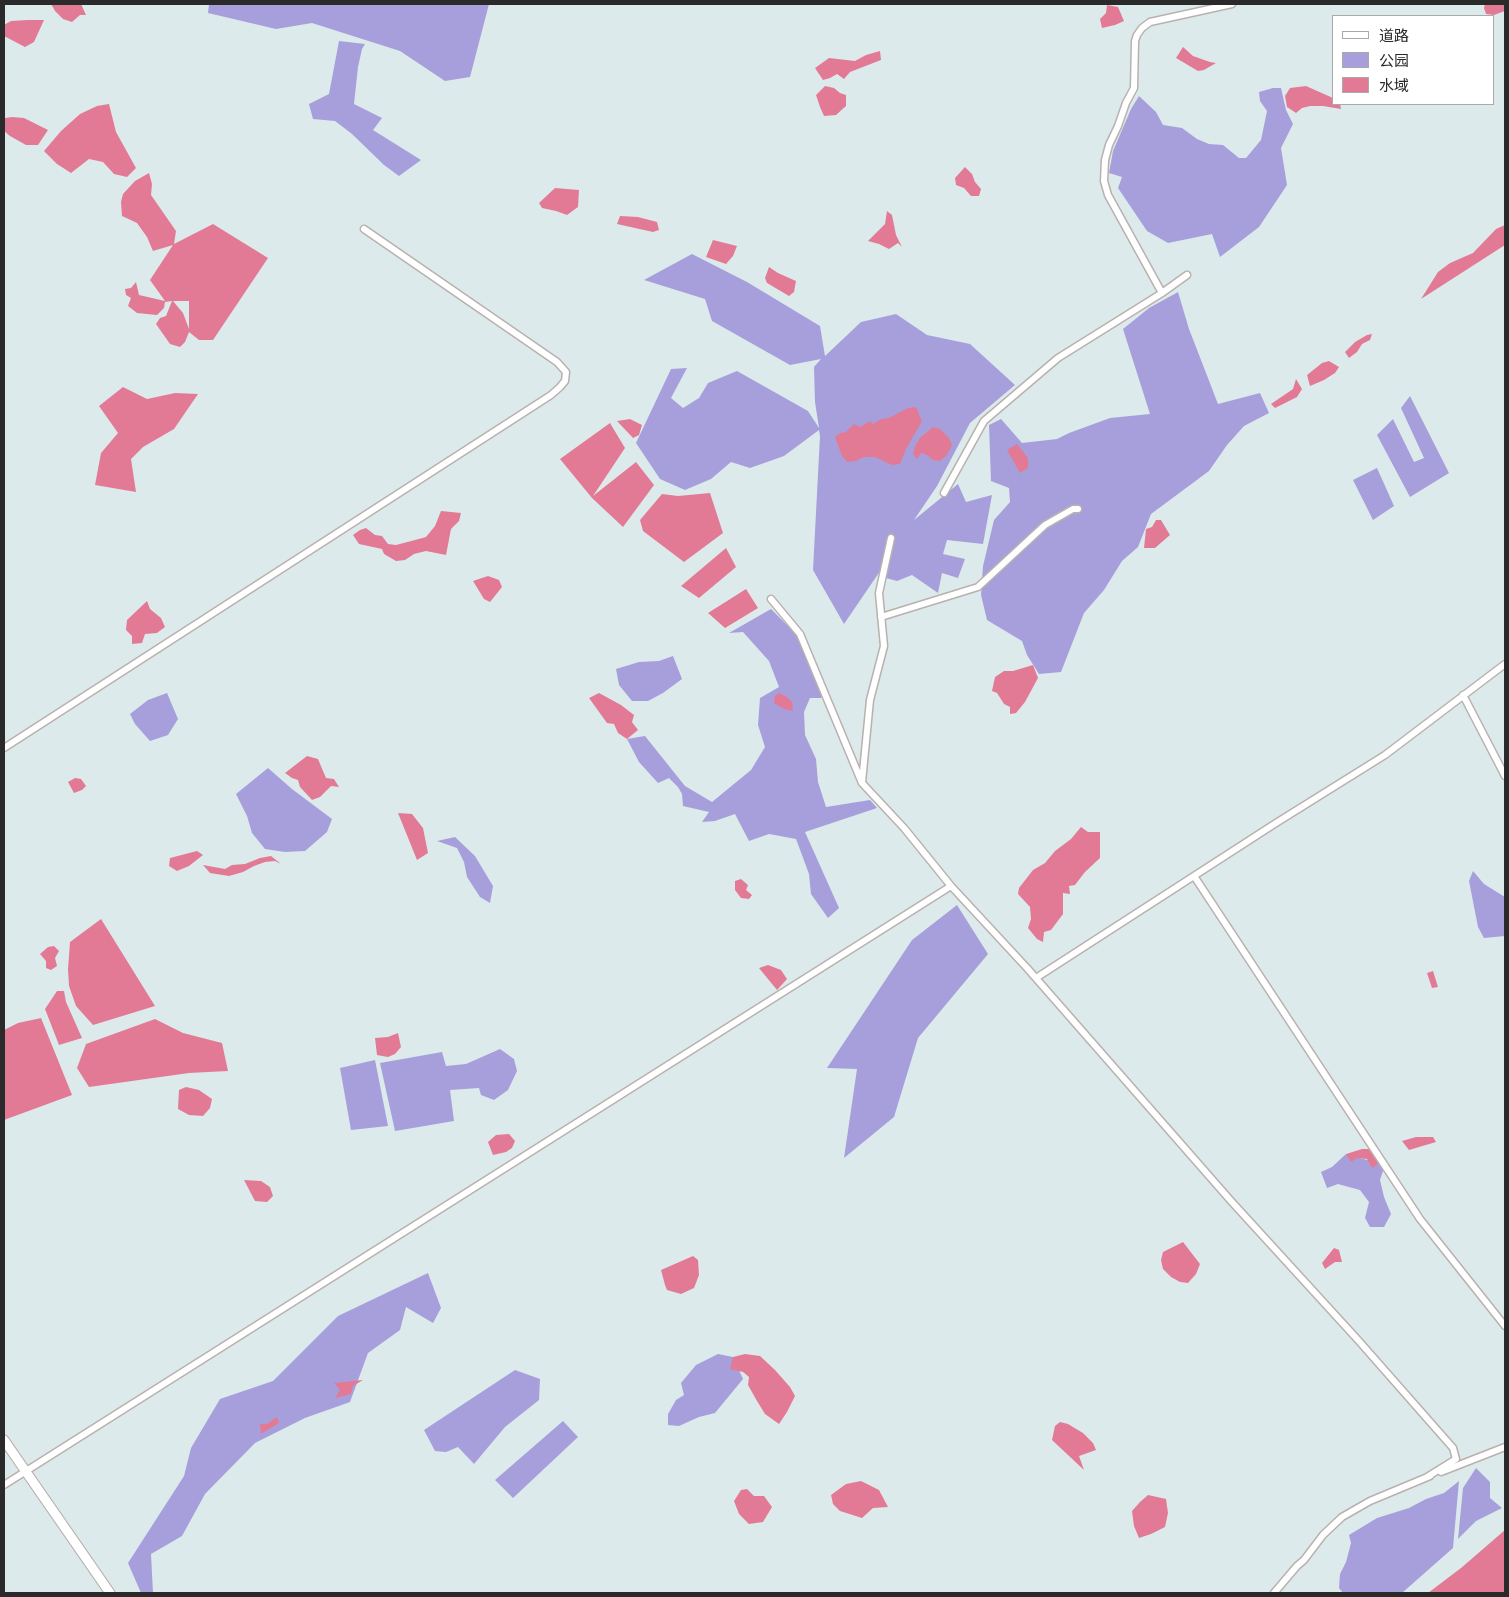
<!DOCTYPE html>
<meta charset="utf-8">
<style>
body{margin:0}
#map{position:relative;width:1509px;height:1597px;overflow:hidden;background:#ddeaeb;font-family:Montserrat,"Noto Sans SC",sans-serif}
canvas{display:block}
.frame{position:absolute;inset:0;border:5px solid #2a2a2a;pointer-events:none}
.legend{position:absolute;left:1332px;top:15px;width:162px;height:90px;box-sizing:border-box;background:#fff;border:1px solid #aaa;margin:0;padding:6px 9px;list-style:none;font-size:15px;color:#2a2a2a}
.legend li{display:flex;align-items:center;gap:10px;height:25px}
.legend b{width:25px;border:1px solid #aaa}
</style>
<div id="map">
<canvas width="1509" height="1597"></canvas>
<div class="frame"></div>
<ul class="legend">
<li><b style="height:6px;background:#fff"></b>道路</li>
<li><b style="height:14px;background:#a79fdc"></b>公园</li>
<li><b style="height:14px;background:#e37a95"></b>水域</li>
</ul>
</div>
<script>
const ctx = document.querySelector('canvas').getContext('2d');
ctx.lineJoin = 'round';
function paint(path, color) { ctx.fillStyle = color; ctx.fill(path, 'evenodd'); }
const shape = rows => new Path2D(rows.map(r => 'M' + r).join(''));
function trace(path, color, width, dash) { ctx.strokeStyle = color; ctx.lineWidth = width; ctx.lineCap = dash ? 'butt' : 'round'; ctx.setLineDash(dash || []); ctx.stroke(path); }
paint(shape([
 [209,4,489,4,470,77,445,81,400,51,312,23,276,29,208,13],
 [339,41,365,44,362,49,358,67,354,104,382,118,373,130,421,160,399,176,384,165,352,134,335,121,313,119,309,104,329,94],
 [1273,88,1281,88,1286,110,1293,124,1281,148,1287,185,1259,227,1220,257,1212,234,1168,243,1147,231,1118,188,1122,177,1109,173,1113,151,1131,109,1139,96,1156,112,1163,125,1182,128,1197,139,1209,144,1223,145,1239,158,1246,158,1261,140,1267,111,1260,101,1259,92],
 [692,254,747,282,820,326,825,356,861,322,896,314,927,335,970,344,1015,385,970,423,937,486,914,520,958,484,966,502,992,495,983,544,947,540,943,554,965,559,958,578,942,573,938,593,912,575,897,581,886,578,889,558,844,624,813,570,820,436,819,430,784,456,750,468,731,462,711,479,685,490,660,479,636,443,671,369,687,368,671,398,683,408,699,398,708,383,737,371,808,411,819,428,815,402,814,367,821,359,790,365,712,321,705,299,644,280],
 [1178,292,1189,329,1218,404,1260,393,1269,413,1244,426,1227,445,1209,471,1151,514,1138,547,1122,561,1104,590,1084,613,1061,672,1039,674,1027,655,1022,641,987,620,981,595,983,566,994,520,1010,502,1009,488,991,481,989,425,1001,419,1022,443,1057,439,1069,433,1110,418,1150,414,1123,329,1149,308],
 [1410,396,1449,473,1410,497,1377,435,1393,419,1414,462,1424,458,1401,408],
 [1377,468,1394,506,1373,520,1353,480],
 [771,609,802,640,822,698,810,698,804,712,805,735,816,759,818,782,826,807,870,800,877,808,805,832,839,908,828,918,811,894,809,874,796,839,769,834,749,841,735,814,715,821,702,822,709,812,683,806,682,794,678,787,669,778,658,783,639,762,627,739,645,736,685,786,712,802,751,770,765,747,758,725,760,698,779,687,769,661,743,632,729,633],
 [673,656,682,679,663,693,648,701,632,701,619,685,616,669,639,662,659,661],
 [167,693,178,719,168,735,150,741,135,724,130,714,148,700],
 [268,768,292,789,332,819,327,832,305,851,285,852,265,849,252,833,247,816,236,794],
 [455,837,475,856,493,886,490,903,480,897,467,877,464,862,457,848,437,841],
 [1473,871,1484,884,1505,897,1505,936,1484,938,1478,927,1469,881],
 [957,905,988,954,918,1038,894,1117,844,1158,857,1069,827,1068,912,940],
 [500,1049,514,1059,517,1071,508,1090,494,1100,481,1095,479,1088,450,1090,454,1121,395,1131,380,1063,442,1052,446,1066,466,1064],
 [375,1060,388,1126,351,1130,340,1068],
 [1346,1154,1385,1165,1380,1180,1384,1197,1391,1214,1384,1227,1370,1227,1365,1218,1369,1202,1360,1190,1338,1184,1327,1188,1321,1172,1332,1167],
 [428,1273,441,1308,433,1323,406,1307,400,1330,368,1353,350,1402,305,1418,255,1443,205,1494,182,1536,151,1554,153,1593,141,1593,128,1563,184,1476,191,1448,220,1399,273,1381,338,1316],
 [718,1354,733,1357,743,1379,715,1413,699,1417,679,1426,668,1425,668,1414,676,1400,684,1395,681,1383,696,1365],
 [515,1370,540,1379,539,1400,505,1427,474,1464,458,1447,446,1452,435,1451,424,1430],
 [563,1421,578,1437,513,1498,495,1480],
 [1476,1468,1490,1482,1490,1498,1502,1508,1476,1521,1458,1539,1463,1488],
 [1459,1481,1453,1548,1402,1593,1343,1593,1339,1588,1340,1574,1346,1562,1351,1543,1349,1535,1377,1518,1409,1508,1426,1499,1444,1493]
]), '#a79fdc');
paint(shape([
 [51,4,81,4,86,15,80,15,72,22,63,19,55,11],
 [1485,4,1505,4,1505,11,1494,15,1486,14,1484,8],
 [1107,5,1118,7,1124,21,1115,25,1102,28,1100,19,1106,13],
 [27,20,44,20,34,42,25,47,4,36,4,25,11,21],
 [1183,47,1193,56,1210,62,1216,63,1204,70,1198,71,1176,58],
 [880,51,881,60,850,72,844,79,837,74,830,78,823,80,815,68,829,58,855,61,866,55],
 [825,86,834,88,840,93,846,95,846,106,836,115,824,116,820,107,816,95],
 [1306,86,1333,98,1333,104,1340,104,1341,109,1323,106,1310,106,1302,108,1296,113,1287,107,1285,96,1290,88],
 [109,104,116,132,136,168,127,177,114,174,103,162,89,159,71,173,57,164,44,151,61,131,80,114,97,106],
 [12,117,24,118,48,130,38,145,26,145,10,136,4,131,5,118],
 [965,167,972,174,975,182,981,189,979,196,971,196,964,188,956,185,955,178],
 [149,173,152,184,151,195,176,231,174,244,213,224,268,258,213,340,199,340,189,332,185,342,180,347,170,344,156,324,160,318,166,316,172,301,165,302,164,308,157,315,137,313,128,306,131,298,126,295,125,289,131,288,136,282,139,295,165,301,150,280,173,245,153,251,147,237,137,223,122,216,121,202,123,194,135,181],
 [173,301,189,301,189,329,183,313],
 [555,188,579,190,578,207,567,215,556,211,542,208,539,203],
 [887,211,892,215,896,235,902,247,898,243,889,249,879,244,868,241,885,224],
 [620,216,638,217,657,222,659,230,653,232,617,224],
 [1505,225,1505,245,1421,299,1438,272,1450,263,1473,253,1496,229],
 [713,240,737,246,733,256,726,264,706,257],
 [769,267,778,273,796,281,794,292,789,296,767,283,765,278],
 [1372,334,1370,340,1362,344,1357,352,1349,358,1345,352,1355,342,1367,335],
 [1329,361,1339,367,1335,373,1324,380,1310,386,1307,375,1322,363],
 [1296,379,1302,389,1297,397,1275,408,1271,404,1293,389],
 [123,387,147,399,175,393,198,394,174,429,143,447,131,459,136,492,95,485,101,453,118,433,99,406],
 [916,407,922,421,906,449,900,464,892,465,875,457,864,457,856,461,847,462,842,456,835,437,840,433,846,432,854,424,860,427,870,421,873,424,881,419,889,418,908,408],
 [630,419,642,425,639,435,633,438,617,421],
 [610,423,625,448,593,496,636,462,654,485,623,527,592,498,560,459],
 [933,427,940,429,949,438,952,445,947,455,940,461,933,460,927,455,921,453,917,459,913,454,915,446,920,438],
 [1017,444,1028,458,1028,468,1020,473,1007,450],
 [710,493,723,533,684,562,643,531,640,520,662,494,678,496],
 [441,511,461,513,459,521,451,529,446,555,426,551,414,554,405,560,396,561,384,554,382,549,359,544,353,535,360,530,366,528,375,535,382,536,388,544,396,545,415,540,426,537,435,526],
 [1156,520,1161,520,1170,535,1155,548,1144,548,1146,529,1152,527],
 [726,548,736,567,699,598,681,586],
 [488,576,499,580,502,587,490,602,484,599,473,581],
 [746,589,758,608,725,628,708,613],
 [147,601,150,609,161,618,165,627,157,633,145,634,142,643,132,644,132,636,126,630,127,620],
 [1033,665,1038,678,1025,702,1016,713,1010,714,1010,707,1004,704,997,693,992,691,995,677,1004,671,1013,671],
 [599,693,621,705,634,715,632,722,638,730,627,739,618,733,614,724,607,723,589,698],
 [779,693,787,697,792,702,793,711,784,709,774,703,775,696],
 [307,756,318,759,326,778,334,779,339,787,331,786,320,797,312,800,300,787,298,780,292,778,285,773],
 [75,778,81,779,86,786,82,790,74,793,68,782],
 [398,813,412,814,423,828,428,853,417,860],
 [1081,827,1088,832,1100,832,1100,858,1085,872,1075,885,1069,886,1070,894,1063,893,1063,914,1051,930,1044,932,1043,942,1037,939,1028,928,1031,919,1030,907,1018,894,1019,888,1033,870,1045,863,1055,851,1071,839],
 [197,851,203,855,189,866,177,871,169,866,170,858],
 [271,856,281,864,275,861,265,862,254,866,243,872,229,876,210,873,203,865,225,869,232,865,245,864,260,858],
 [741,879,748,885,746,890,752,895,749,899,741,898,735,890,735,881],
 [101,919,155,1006,93,1025,76,1006,69,986,68,969,70,942],
 [54,946,59,951,55,958,57,966,51,970,46,968,46,961,40,954,48,947],
 [768,965,781,970,787,979,777,990,759,968],
 [1433,971,1438,987,1432,988,1427,973],
 [57,991,64,991,66,1002,82,1038,59,1045,45,1009],
 [41,1018,72,1095,4,1120,4,1030,18,1023],
 [155,1019,183,1033,222,1043,228,1071,189,1073,89,1087,77,1068,86,1044],
 [398,1033,401,1047,395,1054,388,1057,377,1055,375,1038,388,1037],
 [186,1087,199,1090,212,1099,210,1108,203,1116,189,1115,178,1109,179,1090],
 [509,1134,515,1141,512,1148,506,1152,493,1155,488,1142,496,1135],
 [1416,1137,1433,1137,1436,1142,1409,1150,1402,1141],
 [1362,1149,1369,1149,1377,1154,1378,1164,1372,1168,1367,1159,1357,1158,1351,1162,1346,1154],
 [244,1180,261,1181,270,1187,273,1196,267,1202,255,1201],
 [1183,1242,1200,1264,1196,1274,1188,1283,1180,1282,1171,1277,1163,1269,1161,1260,1163,1252],
 [1334,1248,1339,1250,1342,1262,1335,1262,1325,1269,1322,1263],
 [693,1256,698,1260,699,1275,694,1288,681,1294,667,1290,665,1285,661,1270],
 [745,1354,760,1356,775,1370,790,1387,795,1396,787,1412,779,1424,765,1414,757,1401,748,1385,749,1377,743,1372,730,1369,733,1357],
 [363,1380,353,1386,351,1394,335,1398,340,1390,334,1383],
 [277,1417,279,1423,261,1434,260,1424,267,1424],
 [1060,1422,1068,1424,1083,1433,1093,1443,1096,1450,1079,1456,1084,1470,1052,1440,1055,1426],
 [861,1481,879,1490,888,1507,873,1508,862,1518,840,1511,833,1504,831,1495,846,1484],
 [747,1489,754,1496,764,1496,772,1507,763,1522,749,1524,739,1514,734,1501,741,1490],
 [1148,1495,1166,1499,1168,1513,1165,1527,1151,1534,1139,1538,1134,1526,1132,1511,1140,1502],
 [1505,1530,1505,1593,1428,1593,1461,1568]
]), '#e37a95');
const street = shape([
 [1162,293,1108,195,1104,181,1105,160,1109,145,1118,126,1126,103,1134,88,1135,41,1137,35,1142,28,1150,22,1232,4],
 [944,493,984,421,1058,358,1162,293,1187,275],
 [771,599,800,634,862,783,904,828,951,886,1027,968,1231,1201,1358,1340,1453,1448,1456,1459,1427,1477],
 [881,617,978,587,1045,525,1073,509,1078,509],
 [1463,695,1505,776],
 [4,748,551,395,560,387,565,381,566,372,557,362,364,229],
 [862,782,870,700,884,646,879,593,891,538],
 [1194,876,1420,1219,1505,1326],
 [1036,978,1276,823,1385,755,1505,664],
 [1441,1472,1505,1447],
 [4,1485,951,886],
 [1274,1593,1297,1566,1304,1560,1323,1535,1342,1517,1370,1501,1430,1476]
]);
const secondary = shape([
 [4,1440,110,1593]
]);
trace(street, '#b9b1ae', 9);
trace(secondary, '#b9b1ae', 11);
trace(street, '#fff', 6);
trace(secondary, '#fff', 9);
</script>
